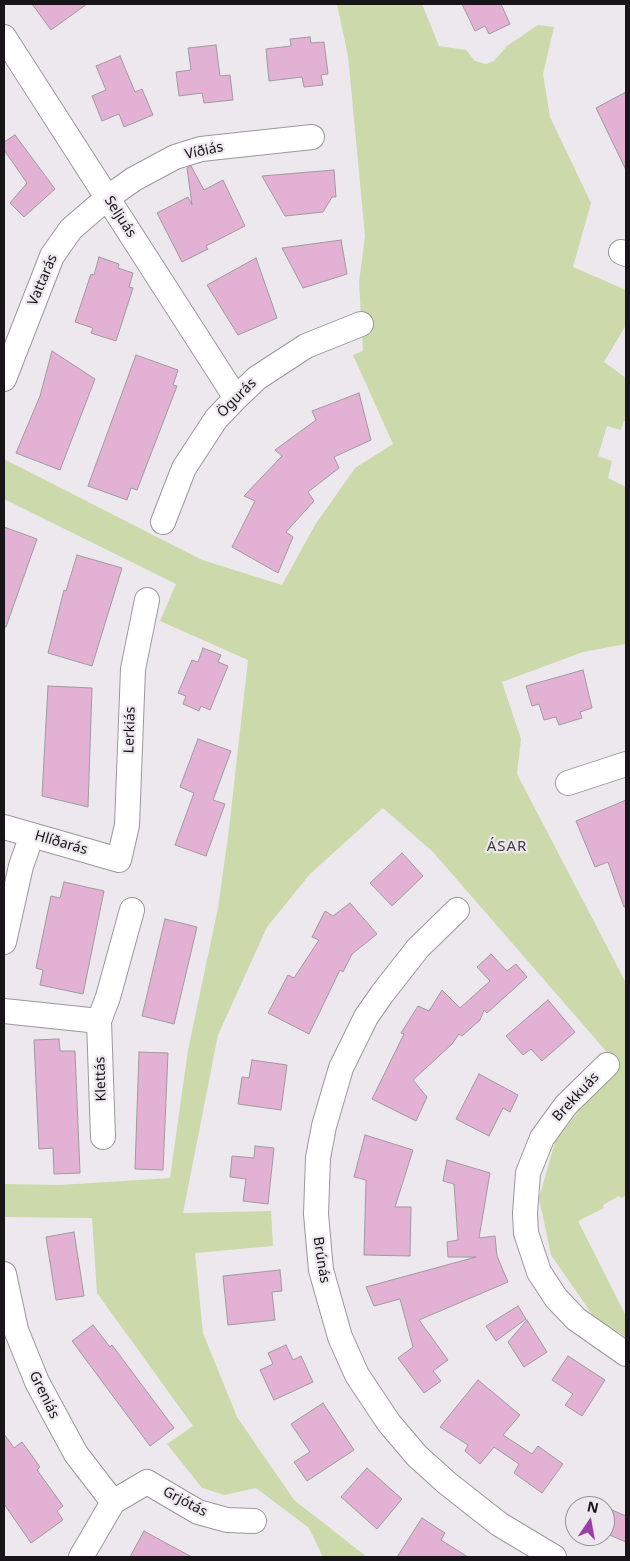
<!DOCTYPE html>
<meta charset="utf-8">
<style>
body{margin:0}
#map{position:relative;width:630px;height:1561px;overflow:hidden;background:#ece8ee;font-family:"Noto Sans",sans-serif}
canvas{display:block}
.frame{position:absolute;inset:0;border:5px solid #171517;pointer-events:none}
.north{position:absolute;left:565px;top:1496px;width:50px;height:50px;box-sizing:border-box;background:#ece8ee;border:1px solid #979498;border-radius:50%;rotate:12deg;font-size:14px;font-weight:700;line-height:20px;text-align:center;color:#171517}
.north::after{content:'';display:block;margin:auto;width:18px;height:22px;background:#9a3ea8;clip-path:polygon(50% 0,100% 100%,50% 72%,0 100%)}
</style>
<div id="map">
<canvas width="630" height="1561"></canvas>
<div class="frame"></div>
<div class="north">N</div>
</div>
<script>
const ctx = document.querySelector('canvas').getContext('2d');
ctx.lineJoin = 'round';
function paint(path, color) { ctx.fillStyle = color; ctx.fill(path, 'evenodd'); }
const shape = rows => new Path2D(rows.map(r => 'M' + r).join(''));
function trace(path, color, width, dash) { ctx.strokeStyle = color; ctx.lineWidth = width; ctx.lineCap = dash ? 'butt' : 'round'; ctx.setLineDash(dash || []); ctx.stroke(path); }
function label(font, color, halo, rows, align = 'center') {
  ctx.font = font + ' "Noto Sans",sans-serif'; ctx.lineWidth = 4.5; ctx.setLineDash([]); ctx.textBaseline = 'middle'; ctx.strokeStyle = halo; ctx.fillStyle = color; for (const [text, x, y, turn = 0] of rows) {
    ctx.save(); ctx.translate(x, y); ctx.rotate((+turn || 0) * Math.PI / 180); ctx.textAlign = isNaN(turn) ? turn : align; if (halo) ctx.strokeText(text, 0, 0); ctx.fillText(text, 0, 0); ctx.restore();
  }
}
paint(shape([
 [337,4,422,4,439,46,466,50,475,61,486,64,494,61,507,46,538,25,554,27,543,74,550,117,591,203,573,267,626,290,626,325,604,362,626,378,626,421,624,421,621,430,607,426,598,456,612,461,608,478,626,487,626,644,583,652,502,682,521,739,517,774,626,983,626,1198,625,1196,621,1198,619,1196,603,1205,604,1208,578,1221,626,1316,626,1337,594,1317,551,1255,539,1198,555,1142,588,1099,619,1066,433,852,383,808,310,874,267,927,218,1035,183,1213,271,1211,273,1246,195,1253,203,1333,237,1417,294,1500,367,1557,323,1557,309,1528,256,1488,224,1495,202,1488,167,1444,193,1426,97,1293,92,1218,4,1217,4,1184,60,1185,170,1178,188,1050,218,908,229,829,248,660,160,621,176,584,4,499,4,459,202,560,282,585,315,525,355,468,393,444,353,355,363,351,359,282,365,236,348,56]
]), '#ccd9ab');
const building = shape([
 [32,4,87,4,51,30,32,4],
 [462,4,501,4,510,24,489,34,485,26,475,31,462,4],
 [310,37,311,43,324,42,328,74,321,75,323,85,304,87,302,77,269,81,266,49,291,46,290,39,310,37],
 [216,45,220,76,230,75,233,100,204,103,202,93,179,96,176,72,191,70,188,48,216,45],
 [120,56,135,92,142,89,153,115,124,127,119,114,102,121,92,96,106,90,96,66,120,56],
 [626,92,626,170,596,108,626,92],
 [15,135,55,189,24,217,10,203,27,183,4,150,4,142,15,135],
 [191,166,204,190,223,180,245,226,206,246,208,249,182,262,157,213,188,197,192,205,187,168,191,166],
 [334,170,336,197,332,197,323,212,285,216,262,176,334,170],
 [341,240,347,274,303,288,282,248,341,240],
 [99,257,119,264,118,268,133,273,129,287,133,288,116,341,91,333,93,328,75,322,91,274,94,275,99,257],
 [256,258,277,318,238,335,207,285,256,258],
 [52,351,95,379,60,470,16,453,40,396,52,351],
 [136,355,178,370,173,385,177,386,137,490,131,488,127,500,88,486,136,355],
 [359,393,371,440,334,457,339,468,308,492,314,501,286,532,293,537,278,573,232,547,255,501,244,496,282,456,275,450,316,420,312,411,359,393],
 [4,527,37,539,6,627,4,627,4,527],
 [77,555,122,568,92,666,48,653,64,590,66,591,77,555],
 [203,648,221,655,218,662,228,666,210,710,201,706,199,711,183,704,186,696,178,693,192,660,198,662,203,648],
 [583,670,592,708,580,712,582,718,559,725,556,717,544,720,539,704,532,706,526,686,583,670],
 [48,686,92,688,88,807,42,796,48,686],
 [198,739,231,751,213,800,225,804,206,856,175,845,194,793,180,787,198,739],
 [626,800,626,906,624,907,608,862,595,867,576,821,626,800],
 [402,853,423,876,392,906,370,883,402,853],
 [64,882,104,891,83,994,40,985,43,970,36,968,51,896,60,898,64,882],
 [350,903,377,934,352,954,343,972,340,970,309,1034,268,1013,288,975,294,978,319,940,312,937,325,911,333,916,350,903],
 [165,919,197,927,174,1024,142,1016,165,919],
 [491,954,507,971,516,964,527,977,487,1013,484,1010,480,1020,462,1036,459,1034,452,1044,413,1080,427,1097,416,1121,372,1099,404,1034,401,1033,418,1006,429,1011,442,990,460,1008,490,981,477,967,491,954],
 [548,1000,575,1032,542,1061,531,1049,523,1055,506,1036,548,1000],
 [59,1039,60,1051,75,1051,80,1173,54,1174,53,1148,39,1149,34,1040,59,1039],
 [139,1052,168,1053,163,1170,135,1169,139,1052],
 [252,1060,287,1065,281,1110,238,1104,242,1077,249,1078,252,1060],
 [479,1074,518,1095,510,1112,503,1108,489,1136,456,1119,479,1074],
 [365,1135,413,1150,395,1207,411,1207,410,1256,364,1255,366,1180,354,1177,365,1135],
 [255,1146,274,1148,268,1204,243,1201,246,1179,230,1177,232,1156,254,1158,255,1146],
 [447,1160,490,1173,479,1238,495,1236,497,1256,508,1282,419,1320,448,1360,433,1371,441,1381,424,1393,398,1358,413,1347,400,1299,374,1306,366,1287,476,1257,448,1257,447,1242,458,1240,454,1184,443,1181,447,1160],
 [74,1232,84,1296,56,1300,46,1237,74,1232],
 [280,1270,282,1291,272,1292,275,1320,228,1325,223,1276,280,1270],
 [518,1306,526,1319,496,1341,486,1326,518,1306],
 [527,1320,547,1352,524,1367,508,1342,527,1320],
 [93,1325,110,1347,112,1345,174,1428,150,1446,72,1341,93,1325],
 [286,1345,293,1360,301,1356,313,1382,274,1400,260,1370,273,1364,268,1353,286,1345],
 [568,1356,605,1380,582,1416,565,1405,573,1394,552,1380,568,1356],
 [478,1380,520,1415,503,1435,532,1454,538,1446,563,1464,542,1493,514,1473,519,1464,494,1447,480,1464,465,1451,468,1445,440,1427,478,1380],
 [323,1403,354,1450,307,1481,294,1462,310,1452,291,1424,323,1403],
 [4,1434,14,1448,22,1442,40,1467,37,1470,63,1506,57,1511,63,1520,31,1543,4,1504,4,1434],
 [367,1468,402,1499,377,1529,341,1497,367,1468],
 [605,1507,626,1516,626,1542,605,1533,605,1507],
 [422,1518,445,1533,441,1540,468,1557,397,1557,422,1518],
 [144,1531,164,1542,192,1557,130,1557,144,1531]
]);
paint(building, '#e2b1d3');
trace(building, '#a09a9e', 1);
const minor = shape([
 [4,37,236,398],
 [621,252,626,254],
 [4,379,52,256,71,229,107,198,134,179,175,157,201,149,312,137],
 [163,522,184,468,216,419,236,398,257,378,306,346,361,324],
 [568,783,626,764],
 [4,827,119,860,127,825,133,669,147,600],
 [457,910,418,948,382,994,366,1017,341,1068,324,1126,318,1158,316,1214,321,1270,340,1337,357,1375,389,1423,417,1456,447,1483,499,1524,554,1557],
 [4,942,21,866,32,835],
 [4,1011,99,1021,108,997,132,910],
 [99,1021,103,1137],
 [607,1065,566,1105,542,1138,528,1173,525,1213,526,1233,539,1272,556,1298,576,1319,626,1354],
 [4,1274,16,1330,37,1382,76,1454,113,1502],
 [81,1557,113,1502,147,1482,198,1512,227,1520,254,1521]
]);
trace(minor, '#9b979d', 26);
trace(minor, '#fff', 24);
label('14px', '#171517', '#ece8ee', [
 ["Víðiás",204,151,-12],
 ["Seljuás",120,217,57],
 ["Vattarás",43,280,-67],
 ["Ögurás",237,398,-45],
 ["Lerkiás",130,730,-88],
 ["Hlíðarás",61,843,16],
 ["Klettás",101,1079,-92],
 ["Brekkuás",576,1097,-47],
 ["Brúnás",321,1260,81],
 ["Greniás",44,1395,64],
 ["Grjótás",185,1502,28]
]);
ctx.letterSpacing = '1px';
label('15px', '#403c41', '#ece8ee', [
 ["ÁSAR",507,847]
]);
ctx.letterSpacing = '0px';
</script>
